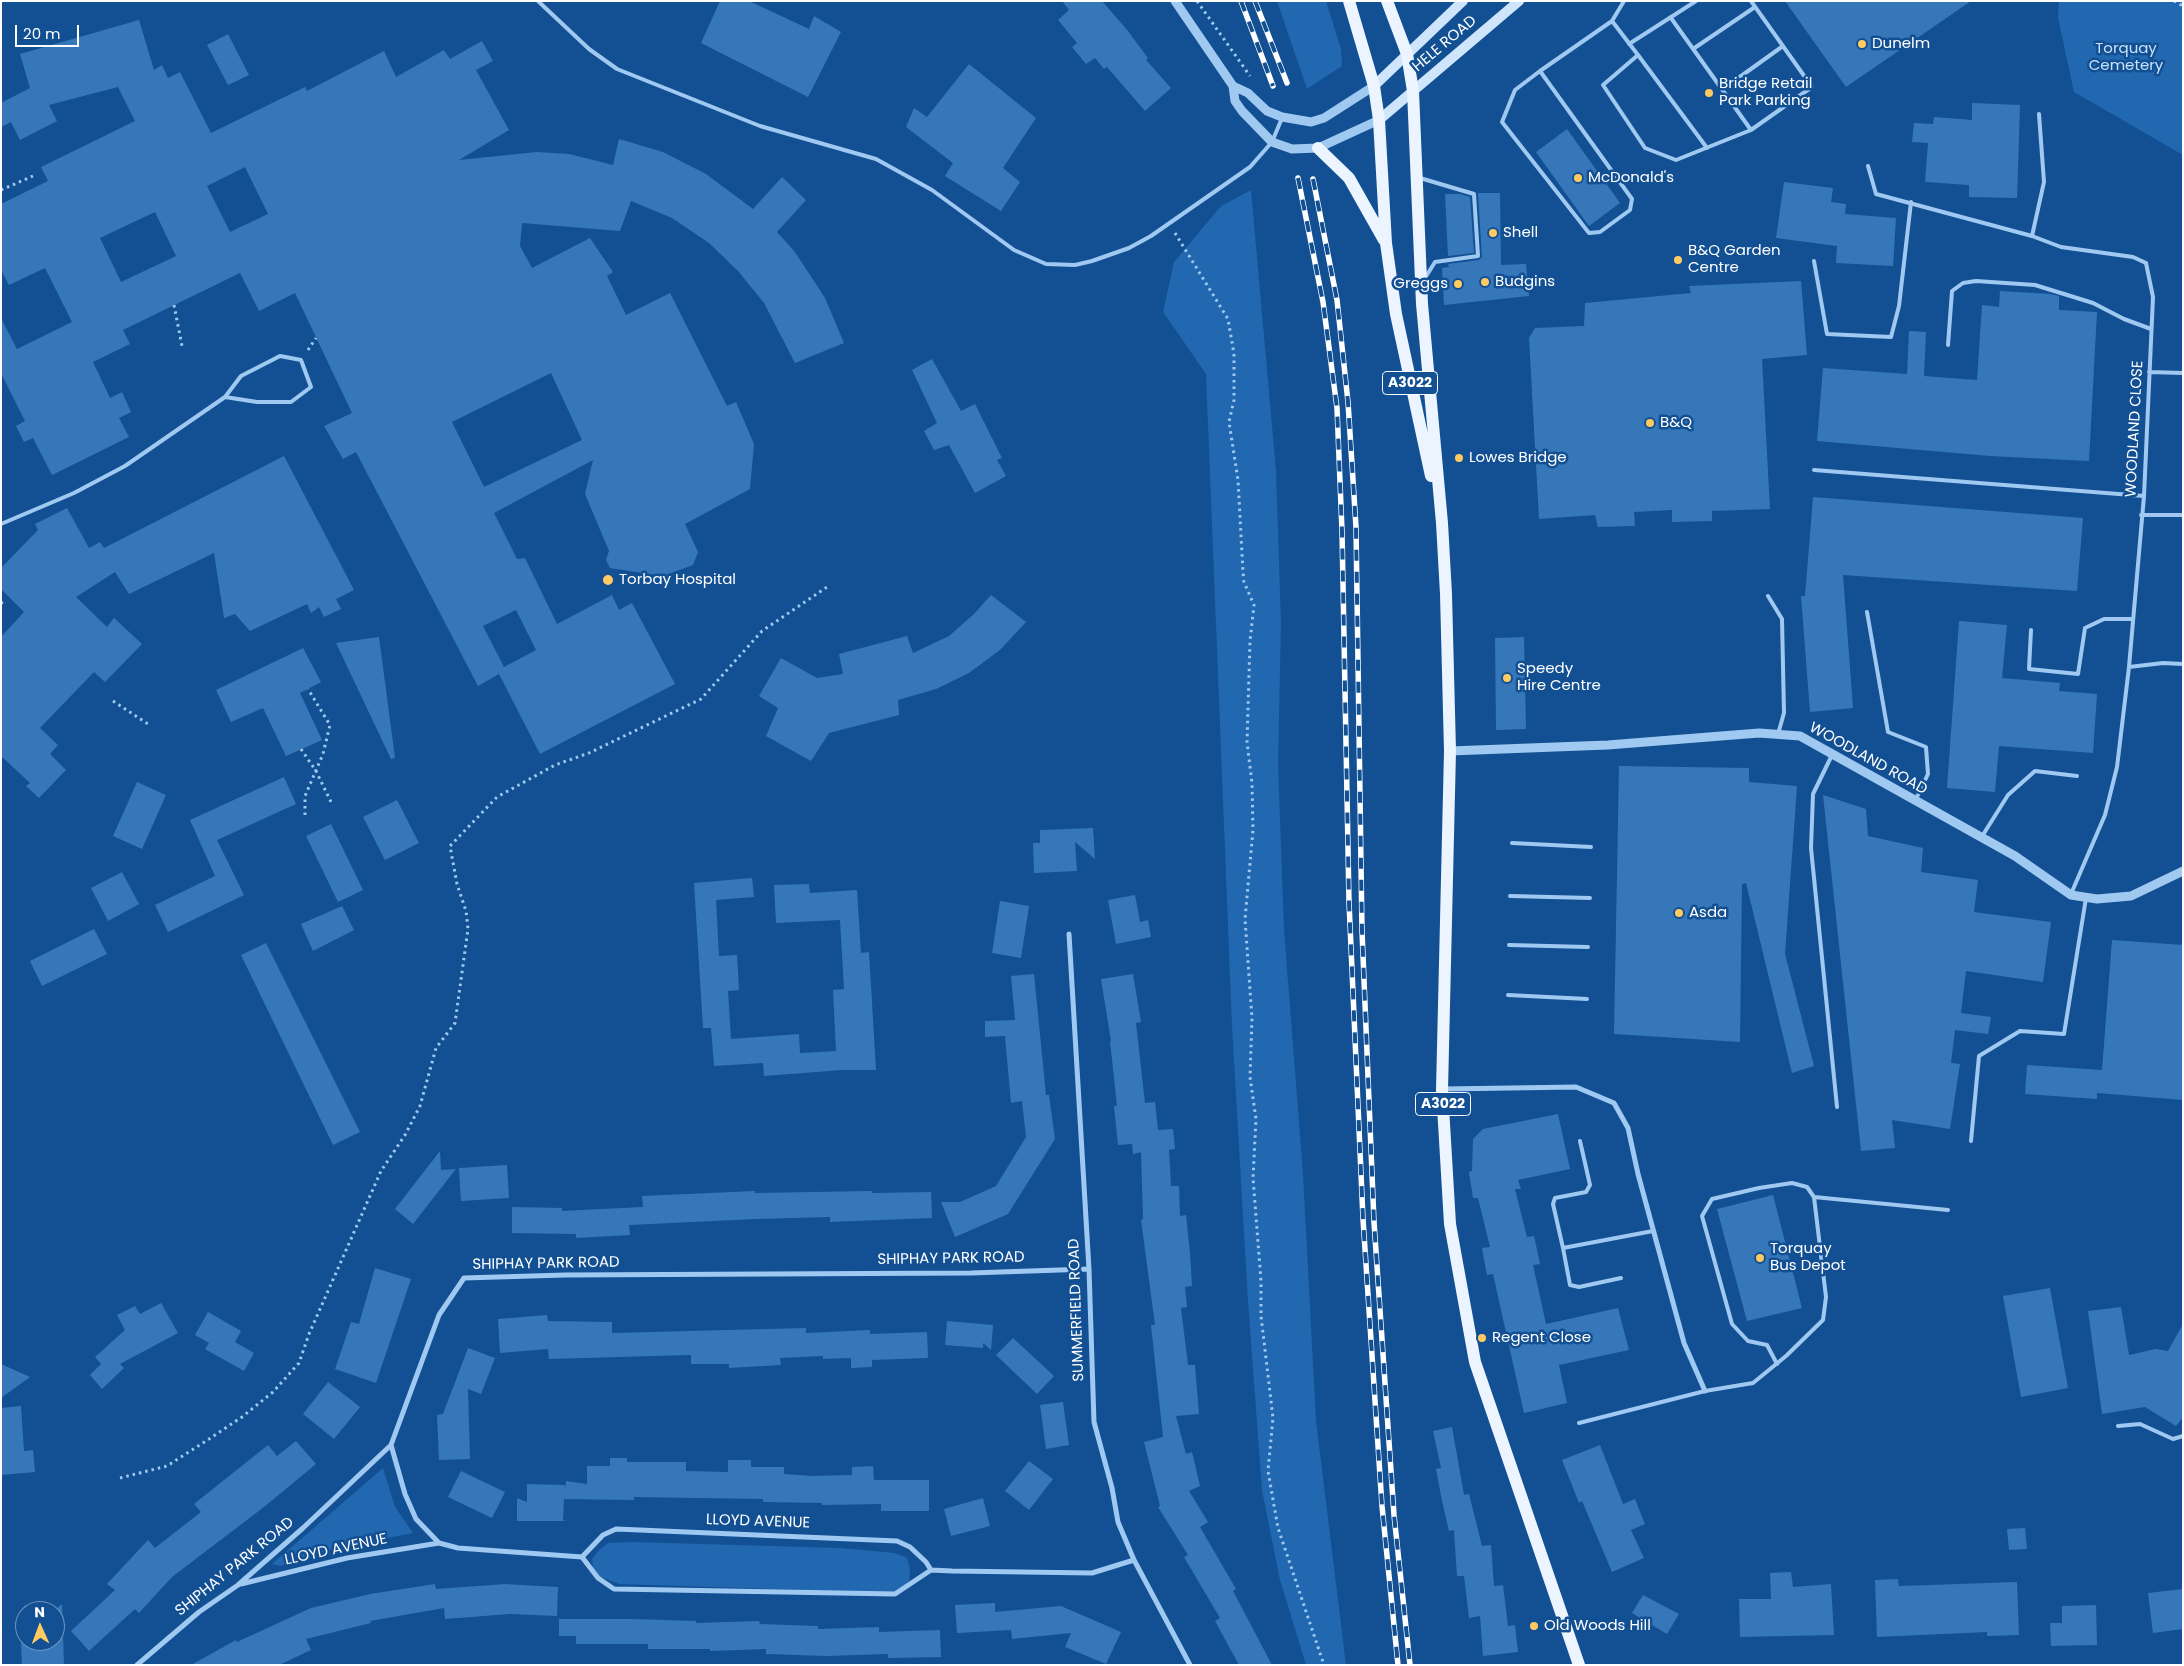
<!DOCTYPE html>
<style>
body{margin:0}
#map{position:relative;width:2184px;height:1666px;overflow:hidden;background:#125093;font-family:Poppins,sans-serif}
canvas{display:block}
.frame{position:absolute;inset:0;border:2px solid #fff;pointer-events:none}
.north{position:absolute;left:15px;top:1601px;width:50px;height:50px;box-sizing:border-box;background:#125093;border:1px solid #7196be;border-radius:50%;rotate:358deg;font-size:14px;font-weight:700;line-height:20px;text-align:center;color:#fff}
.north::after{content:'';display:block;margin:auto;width:18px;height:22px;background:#ffca61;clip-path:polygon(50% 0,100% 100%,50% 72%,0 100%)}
.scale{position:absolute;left:15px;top:25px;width:64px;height:22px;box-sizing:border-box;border:2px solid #fff;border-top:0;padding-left:6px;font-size:15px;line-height:18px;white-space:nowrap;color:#fff;-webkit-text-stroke:4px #125093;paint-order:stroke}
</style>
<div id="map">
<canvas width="2184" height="1666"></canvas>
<div class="frame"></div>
<div class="north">N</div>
<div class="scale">20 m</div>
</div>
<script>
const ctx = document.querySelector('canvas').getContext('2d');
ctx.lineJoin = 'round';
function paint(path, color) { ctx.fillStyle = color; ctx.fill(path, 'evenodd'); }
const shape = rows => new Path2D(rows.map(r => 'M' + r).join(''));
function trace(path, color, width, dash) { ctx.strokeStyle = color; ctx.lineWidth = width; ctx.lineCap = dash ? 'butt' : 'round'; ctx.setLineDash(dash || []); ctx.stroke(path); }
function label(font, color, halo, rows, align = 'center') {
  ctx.font = font + ' Poppins,sans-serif'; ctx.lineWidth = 5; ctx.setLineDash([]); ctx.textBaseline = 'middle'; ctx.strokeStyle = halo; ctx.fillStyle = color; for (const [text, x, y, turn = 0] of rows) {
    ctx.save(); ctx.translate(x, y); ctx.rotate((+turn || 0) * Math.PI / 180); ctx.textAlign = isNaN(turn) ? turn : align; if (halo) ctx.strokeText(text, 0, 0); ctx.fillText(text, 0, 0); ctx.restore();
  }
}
paint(shape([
 [1277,1,1326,1,1341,49,1342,66,1307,89],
 [2059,1,2183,1,2183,155,2074,92,2058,18],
 [1251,190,1276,471,1281,623,1278,763,1284,930,1303,1174,1316,1421,1346,1665,1306,1665,1280,1580,1262,1490,1248,1302,1232,1026,1206,374,1163,312,1174,262,1221,206],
 [383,1468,395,1507,413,1533,337,1548,280,1566,272,1564],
 [633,1542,840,1548,895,1553,907,1558,910,1569,909,1581,898,1593,619,1584,598,1576,593,1567,592,1559,599,1550,608,1543]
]), '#2168b0');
paint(shape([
 [720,1,749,1,809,29,814,16,841,32,808,97,701,43],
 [1062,1,1102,1,1128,31,1148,58,1146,60,1171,88,1145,111,1107,67,1104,69,1095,58,1086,64,1072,47,1077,43,1058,20,1069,10],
 [1785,1,1971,1,1846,87],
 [139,20,154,70,162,65,168,78,180,72,211,133,305,87,307,91,384,51,396,77,444,50,450,59,482,41,493,61,476,70,509,130,459,160,537,152,569,154,613,165,619,139,663,152,706,174,753,209,782,177,806,200,777,232,795,252,825,298,844,343,795,363,764,303,738,271,709,243,672,218,631,201,620,231,522,223,520,246,532,268,590,238,613,272,607,276,626,315,670,293,727,406,736,402,754,444,750,489,685,524,698,552,693,565,663,576,610,568,606,560,609,551,585,494,593,460,494,513,517,559,525,558,557,624,612,595,619,610,632,603,675,684,540,754,499,674,478,686,356,452,343,459,324,426,352,413,295,293,259,311,240,273,123,330,130,344,93,362,110,398,122,392,131,412,119,418,129,437,52,475,33,438,24,442,16,426,25,421,1,373,1,318,17,349,72,322,45,268,9,285,1,270,1,204,48,181,41,167,135,121,118,87,49,105,57,121,20,140,11,122,1,127,1,103,30,88,20,54],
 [245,167,268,214,230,232,207,186],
 [155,212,176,256,121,282,100,238],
 [551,373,582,440,484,487,452,422],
 [516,610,536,650,504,667,483,626],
 [228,34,249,75,228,85,207,45],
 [969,64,1036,118,1003,168,1020,182,1001,211,945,176,953,163,906,127,914,108,927,117],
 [1972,103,2020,105,2017,198,1969,197,1969,185,1925,182,1928,143,1912,142,1914,123,1933,124,1934,117,1972,120],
 [1567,129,1620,203,1589,226,1536,152],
 [1784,182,1833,188,1831,202,1846,204,1845,214,1896,218,1893,266,1836,263,1837,246,1776,238],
 [1478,193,1500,193,1501,265,1526,264,1529,296,1444,305,1442,268,1449,267,1448,264,1479,260,1482,257],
 [1445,194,1460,194,1470,197,1474,253,1448,256],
 [1801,281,1807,355,1762,359,1770,509,1712,511,1712,521,1672,522,1672,510,1634,512,1635,526,1598,527,1595,515,1539,519,1529,338,1535,328,1584,326,1585,303,1691,293,1689,286],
 [2000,291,2050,294,2059,296,2059,310,2097,312,2089,461,1990,456,1817,441,1823,368,1907,374,1909,331,1926,332,1924,376,1977,380,1982,305,1999,307],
 [932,359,961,411,975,404,1002,458,997,460,1006,476,975,493,949,445,934,450,924,431,937,423,912,370],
 [284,456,354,590,336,599,341,609,324,617,319,607,311,613,307,604,250,631,235,614,224,618,214,553,129,594,115,572,76,597,107,627,114,618,142,644,105,682,94,672,40,728,58,745,50,754,66,770,39,798,26,786,30,783,1,756,1,637,24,612,1,589,1,568,38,530,35,524,67,508,89,548,100,542,104,548],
 [1813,497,2083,518,2077,591,1843,575,1853,708,1810,712,1801,596,1805,596],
 [991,595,1026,622,1000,650,969,673,936,689,898,700,899,715,829,733,811,761,766,736,778,708,759,696,781,658,817,678,843,674,839,654,907,636,913,653,949,636,974,614],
 [1959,621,2007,625,2002,678,2060,683,2059,691,2097,694,2093,753,1999,746,1995,792,1947,788],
 [379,637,395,758,391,759,336,643],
 [1524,637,1526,729,1496,730,1495,638],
 [303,648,321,682,300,693,322,740,286,756,263,708,231,722,216,690],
 [1619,766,1749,768,1749,782,1797,786,1785,954,1814,1066,1792,1073,1746,883,1742,884,1740,1042,1614,1034],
 [284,777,296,804,217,840,244,895,168,932,155,905,215,876,190,820],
 [137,782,166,795,142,849,113,836],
 [1823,795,1866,809,1868,836,1923,848,1921,872,1978,880,1974,912,2051,922,2043,982,1966,971,1961,1013,1991,1017,1988,1034,1955,1030,1951,1063,1960,1064,1950,1129,1892,1120,1895,1148,1861,1151],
 [397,800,419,843,385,860,363,817],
 [331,824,363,890,338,902,306,836],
 [1093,828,1095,859,1075,842,1077,871,1034,873,1033,843,1040,843,1040,830],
 [122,872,139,904,108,921,91,888],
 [752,878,754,897,716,900,719,956,737,955,739,990,728,991,731,1039,799,1034,800,1053,836,1051,833,990,844,989,840,920,776,923,774,885,809,884,810,893,857,890,861,953,869,952,876,1070,842,1070,764,1076,763,1063,714,1066,711,1028,703,1028,694,883],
 [1135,895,1140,922,1148,920,1151,937,1116,944,1108,900],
 [1000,901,1029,906,1021,958,992,953],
 [342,906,354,930,313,951,301,924],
 [94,929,107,954,42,986,30,961],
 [2112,940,2183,945,2183,1100,2097,1093,2097,1099,2025,1094,2027,1065,2102,1070],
 [266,943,360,1132,333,1145,241,955],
 [1034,974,1046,1095,1049,1095,1055,1139,1008,1214,955,1237,941,1202,960,1202,996,1186,1026,1137,1022,1101,1011,1103,1005,1036,985,1037,985,1021,1015,1020,1011,976],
 [1133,974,1141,1022,1136,1023,1145,1103,1155,1102,1158,1130,1173,1129,1175,1149,1169,1150,1171,1186,1179,1186,1180,1216,1186,1215,1190,1253,1192,1286,1185,1287,1187,1307,1181,1308,1188,1365,1195,1365,1199,1414,1176,1416,1186,1454,1192,1452,1200,1486,1189,1491,1208,1522,1200,1527,1236,1589,1233,1591,1272,1665,1239,1665,1215,1621,1220,1618,1184,1557,1188,1555,1158,1507,1160,1506,1144,1442,1163,1437,1151,1325,1155,1325,1141,1220,1143,1219,1141,1152,1133,1154,1132,1144,1118,1145,1114,1106,1117,1106,1110,1041,1111,1041,1101,979],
 [1558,1114,1570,1169,1518,1180,1521,1189,1515,1189,1527,1237,1534,1236,1540,1264,1533,1265,1546,1324,1618,1308,1629,1350,1559,1365,1567,1403,1524,1413,1493,1274,1487,1275,1482,1248,1490,1247,1478,1198,1473,1198,1469,1172,1472,1171,1473,1139,1483,1129],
 [440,1151,441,1170,456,1169,413,1224,395,1209],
 [507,1165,509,1198,461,1201,459,1168],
 [755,1191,755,1193,872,1191,872,1193,931,1192,932,1218,830,1222,830,1217,756,1219,629,1225,630,1235,576,1238,576,1234,512,1233,512,1207,562,1208,562,1211,643,1207,642,1196],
 [1773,1195,1802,1308,1747,1321,1717,1209],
 [375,1268,411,1279,376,1383,335,1369,351,1322,359,1324],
 [2050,1288,2068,1388,2021,1397,2003,1296],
 [161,1303,178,1333,120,1364,124,1368,102,1389,90,1375,101,1364,95,1357,125,1330,117,1315,135,1306,140,1314],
 [2121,1307,2129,1355,2156,1349,2168,1351,2183,1324,2183,1417,2176,1426,2145,1407,2102,1414,2088,1311],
 [208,1312,241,1331,235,1342,254,1353,244,1371,205,1349,209,1343,195,1335],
 [547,1315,548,1321,612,1322,612,1333,806,1328,806,1333,870,1330,870,1334,927,1332,928,1358,872,1360,872,1367,851,1368,851,1358,823,1359,823,1356,780,1358,781,1365,729,1368,729,1364,691,1364,691,1355,549,1359,548,1349,500,1353,498,1319],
 [947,1321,993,1325,991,1350,983,1343,983,1348,945,1345],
 [1013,1338,1054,1376,1037,1394,996,1355],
 [468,1348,495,1358,481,1394,468,1389,470,1459,439,1460,437,1415,443,1414],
 [1,1364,30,1377,1,1398],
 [328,1382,360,1407,334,1439,303,1414],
 [1063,1402,1069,1445,1046,1449,1040,1405],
 [21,1406,24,1451,33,1450,35,1472,1,1475,1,1408],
 [1452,1427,1464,1495,1469,1494,1482,1546,1491,1545,1494,1586,1503,1585,1508,1626,1515,1625,1518,1652,1483,1656,1480,1616,1469,1618,1464,1576,1457,1576,1454,1530,1449,1531,1442,1501,1436,1469,1441,1468,1433,1431],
 [296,1441,316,1464,264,1507,172,1577,139,1613,135,1609,89,1651,71,1631,115,1590,107,1584,148,1540,155,1548,201,1512,194,1504,268,1445,277,1456],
 [1600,1445,1623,1504,1635,1499,1645,1524,1631,1530,1644,1558,1612,1572,1582,1501,1579,1503,1562,1460],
 [610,1458,627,1458,627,1462,686,1462,686,1471,728,1472,728,1460,751,1460,751,1467,784,1467,784,1474,812,1476,852,1475,852,1467,873,1466,874,1480,929,1480,929,1511,881,1511,881,1504,822,1505,822,1503,763,1502,763,1499,634,1497,634,1500,564,1499,563,1520,566,1521,517,1521,517,1498,527,1502,527,1484,565,1485,565,1492,566,1481,587,1484,587,1466,610,1466],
 [1029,1461,1053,1479,1029,1510,1005,1491],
 [461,1471,505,1492,492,1518,448,1497],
 [983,1498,990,1526,951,1536,944,1509],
 [2025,1528,2027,1549,2009,1550,2007,1529],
 [1791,1572,1793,1587,1831,1584,1834,1635,1740,1637,1739,1599,1771,1599,1770,1573],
 [1898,1579,1899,1586,2017,1582,2019,1635,1987,1636,1987,1632,1877,1637,1875,1580],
 [435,1584,436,1589,505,1584,558,1587,557,1616,510,1614,445,1619,444,1608,370,1621,371,1623,306,1639,311,1650,279,1665,191,1665,236,1640,237,1642,311,1608,370,1594],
 [2183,1589,2183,1629,2153,1633,2148,1593],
 [1643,1595,1679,1614,1667,1634,1632,1613],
 [995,1603,995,1612,1061,1606,1121,1632,1106,1664,1065,1647,1071,1633,1012,1639,1011,1630,957,1633,955,1605],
 [62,1604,64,1665,22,1665,20,1619,25,1623,25,1641,55,1641,54,1611],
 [2096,1605,2097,1645,2051,1646,2050,1623,2062,1623,2062,1606],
 [559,1619,632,1619,696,1621,696,1623,759,1621,760,1624,818,1626,818,1629,879,1627,879,1632,940,1630,941,1657,888,1658,888,1654,827,1656,766,1654,766,1649,710,1651,710,1649,648,1649,648,1644,576,1644,576,1636,559,1636]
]), '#3677ba');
trace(shape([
 [1197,1,1250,76],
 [2174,1,2183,6],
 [1,190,33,176],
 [1175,233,1228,319,1234,354,1234,400,1229,422,1238,480,1243,572,1244,582,1254,605,1250,641,1247,742,1252,783,1253,830,1245,919,1252,1018,1250,1077,1256,1119,1253,1178,1261,1281,1261,1316,1273,1418,1268,1471,1278,1528,1324,1665],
 [174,305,182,346],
 [308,350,316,338],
 [1,602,3,604],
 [113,701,148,724],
 [301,749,316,771,331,802],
 [305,815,305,796,323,754,330,725,308,689],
 [120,1478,167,1466,206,1441,242,1417,273,1392,299,1363,309,1334,381,1171,405,1135,420,1106,436,1048,455,1023,468,929,466,911,457,884,450,846,497,797,555,765,589,753,701,699,762,631,830,585]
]), '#a0c9f2', 3, [2.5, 4]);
trace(shape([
 [538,1,589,49,617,69,760,126,876,159,932,190,1014,250,1046,264,1075,265,1092,261,1129,248,1151,236,1250,167,1272,142,1282,118],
 [1671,18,1751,130],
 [1612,21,1638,55,1603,85,1645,148,1676,160,1751,130,1812,87,1751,1],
 [1629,44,1696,1],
 [1693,49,1755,7],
 [1638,55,1707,148],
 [1540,71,1632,199,1630,210,1600,232,1589,233,1502,122,1515,90,1540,71,1612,21,1624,1],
 [1723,89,1783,46],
 [1868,166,1876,194,2032,236,2061,247,2133,257,2146,263,2153,297,2144,496,2129,667,2117,767,2105,815,2071,894],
 [1420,178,1474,194,1478,256,1435,262,1425,278],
 [2032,236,2044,182,2039,114],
 [1814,261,1827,334,1891,337,1899,306,1911,202],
 [1948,345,1952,291,1963,283,1976,281,2035,285,2093,303,2124,319,2151,329],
 [2149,372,2183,373],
 [1814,470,2144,496],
 [2141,515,2183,515],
 [1,524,74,493,125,466,225,397,241,376,280,356,301,360,311,387,291,402,257,402,225,397],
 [1768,596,1782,619,1784,713,1778,734],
 [1867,612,1888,732,1926,747,1928,774,1916,799],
 [2031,630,2029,669,2078,674,2085,628,2104,619,2132,619],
 [2129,667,2163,663,2183,664],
 [1832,755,1813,794,1811,848,1837,1107],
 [1981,838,2008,795,2035,771,2077,776],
 [1512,843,1591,847],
 [1510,896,1590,898],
 [1509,945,1588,947],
 [1508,995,1587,999],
 [1580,1141,1590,1185,1586,1192,1555,1198,1553,1204,1563,1248,1653,1231],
 [1971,1141,1979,1056,2020,1031,2064,1034,2086,898],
 [1563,1248,1570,1285,1579,1287,1621,1278],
 [1777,1364,1767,1345,1748,1341,1732,1324,1702,1216,1712,1199,1759,1188,1792,1183,1807,1187,1814,1197],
 [1579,1423,1705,1391,1753,1383,1786,1356,1823,1320,1826,1297,1814,1197,1948,1210],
 [2118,1426,2140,1424,2173,1439,2183,1436]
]), '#a0c9f2', 4);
trace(shape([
 [1069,934,1089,1269,1094,1422,1112,1488,1118,1522,1134,1560,1190,1665],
 [1444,1089,1576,1087,1614,1103,1628,1128,1638,1174,1684,1343,1705,1391],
 [391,1445,405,1494,416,1519,439,1543,458,1548,582,1557,603,1535,616,1529,897,1541,910,1547,926,1562,931,1570,952,1571,1092,1573,1134,1560],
 [582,1557,598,1578,614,1589,895,1594,931,1570],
 [241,1584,347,1558,439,1543],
 [137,1665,199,1612,238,1585,303,1528,391,1445,439,1315,464,1278,565,1275,971,1273,1089,1269]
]), '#a0c9f2', 5);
trace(shape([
 [1175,1,1233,86,1248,93,1267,111,1282,117,1311,122,1324,118,1374,86],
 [1233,86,1235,101,1242,111,1272,142,1292,149,1318,148,1379,120],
 [1450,751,1608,745,1759,733,1800,736,2015,856,2071,895,2097,899,2131,896,2183,871]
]), '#a0c9f2', 9);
trace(shape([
 [1374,86,1463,1],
 [1379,120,1519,1]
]), '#cfe5fc', 10);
trace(shape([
 [1349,1,1374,86,1379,120,1386,243,1396,314,1431,476],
 [1387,1,1407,54,1413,91,1422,304,1442,523,1446,594,1450,751,1442,1090,1450,1224,1475,1362,1579,1665],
 [1318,148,1349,178,1384,240]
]), '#ebf4ff', 12);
const rail = shape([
 [1241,1,1273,86],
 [1255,1,1287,83],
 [1298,178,1323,302,1337,408,1342,531,1349,902,1363,1219,1382,1506,1398,1665],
 [1313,179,1337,300,1348,402,1356,527,1362,931,1374,1222,1394,1515,1410,1665]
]);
trace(rail, '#fff', 5.5);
trace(rail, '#125093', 4, [11]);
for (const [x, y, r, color] of [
 [1862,44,5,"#ffca61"],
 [1709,93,5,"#ffca61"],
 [1578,178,5,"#ffca61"],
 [1493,233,5,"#ffca61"],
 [1678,260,5,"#ffca61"],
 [1485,282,5,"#ffca61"],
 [1458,284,5,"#ffca61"],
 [1650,423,5,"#ffca61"],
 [1459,458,5,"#ffca61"],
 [608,580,6,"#ffca61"],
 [1507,678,5,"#ffca61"],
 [1679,913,5,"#ffca61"],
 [1760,1258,5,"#ffca61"],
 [1482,1338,5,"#ffca61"],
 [1534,1626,5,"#ffca61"]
]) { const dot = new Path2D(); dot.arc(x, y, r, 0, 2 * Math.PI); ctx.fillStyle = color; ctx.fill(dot); trace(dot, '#125093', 2); }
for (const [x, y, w] of [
 [1410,383,55],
 [1443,1104,55]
]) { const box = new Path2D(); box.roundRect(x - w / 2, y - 11.5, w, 23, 4); ctx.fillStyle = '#125093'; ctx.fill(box); trace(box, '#fff', 1); }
label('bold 14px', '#fff', null, [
 ["A3022",1410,383],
 ["A3022",1443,1104]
]);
label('15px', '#fff', '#125093', [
 ["HELE ROAD",1445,44,-40],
 ["WOODLAND CLOSE",2135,429,-87],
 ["WOODLAND ROAD",1868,759,29],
 ["SHIPHAY PARK ROAD",951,1259,-1],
 ["SHIPHAY PARK ROAD",546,1264,-1],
 ["SUMMERFIELD ROAD",1077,1310,-92],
 ["LLOYD AVENUE",758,1522,2],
 ["LLOYD AVENUE",336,1550,-12],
 ["SHIPHAY PARK ROAD",235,1567,-39]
]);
label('15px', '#fff', '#125093', [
 ["Dunelm",1872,44],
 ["Bridge Retail",1719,84],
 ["Park Parking",1719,101],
 ["McDonald's",1588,178],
 ["Shell",1503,233],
 ["B&Q Garden",1688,251],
 ["Centre",1688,268],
 ["Budgins",1495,282],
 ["Greggs",1448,284,"right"],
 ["B&Q",1660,423],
 ["Lowes Bridge",1469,458],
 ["Torbay Hospital",619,580],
 ["Speedy",1517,669],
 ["Hire Centre",1517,686],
 ["Asda",1689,913],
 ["Torquay",1770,1249],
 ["Bus Depot",1770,1266],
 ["Regent Close",1492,1338],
 ["Old Woods Hill",1544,1626]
], 'left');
label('15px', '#c7e2fd', '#125093', [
 ["Torquay",2126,49],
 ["Cemetery",2126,66]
]);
</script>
